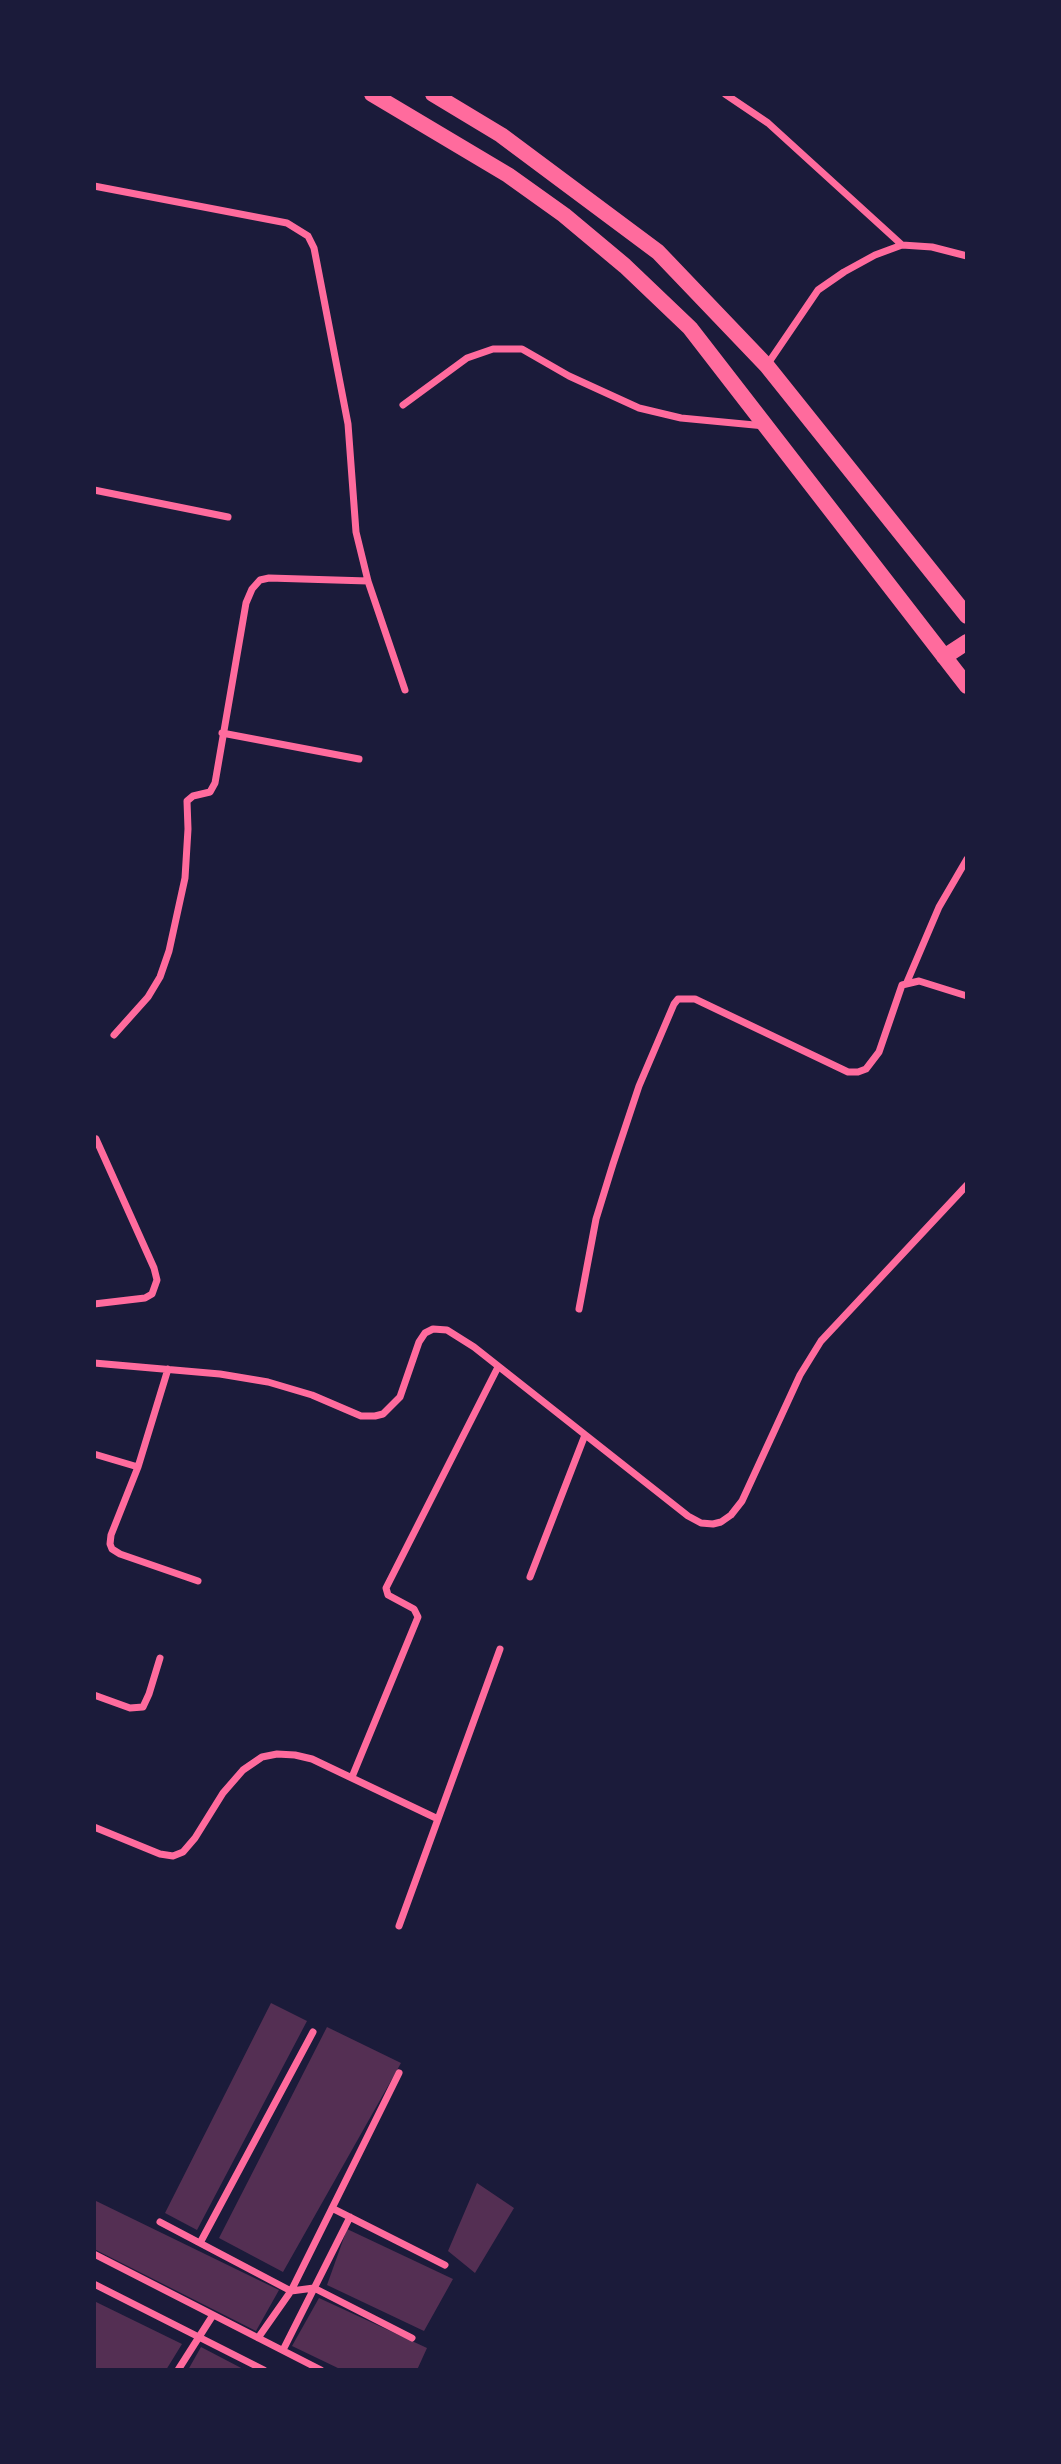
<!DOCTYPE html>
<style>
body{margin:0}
#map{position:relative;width:1061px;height:2464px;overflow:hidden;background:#1b1b3a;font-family:Manrope,sans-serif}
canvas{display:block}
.frame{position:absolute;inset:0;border:96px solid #1b1b3a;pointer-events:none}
</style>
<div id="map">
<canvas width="1061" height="2464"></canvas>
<div class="frame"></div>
</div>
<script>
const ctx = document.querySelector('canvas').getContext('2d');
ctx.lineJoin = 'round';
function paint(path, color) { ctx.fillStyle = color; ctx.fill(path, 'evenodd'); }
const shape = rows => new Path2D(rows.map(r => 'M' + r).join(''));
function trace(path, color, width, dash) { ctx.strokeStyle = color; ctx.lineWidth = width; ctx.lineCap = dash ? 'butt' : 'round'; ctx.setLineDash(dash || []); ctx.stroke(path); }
paint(shape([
 [271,2003,307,2021,197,2230,165,2213],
 [327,2027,401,2063,283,2272,219,2238],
 [477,2183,514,2208,475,2273,448,2251],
 [94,2200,279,2290,256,2331,94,2249],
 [347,2229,453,2279,424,2331,327,2285],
 [319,2298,427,2348,417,2370,342,2370,292,2346],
 [94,2301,182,2344,166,2370,94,2370],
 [201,2347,245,2370,188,2370]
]), '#542f53');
trace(shape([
 [725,94,768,123,902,245],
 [94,186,287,223,308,236,314,248,348,424,356,532,368,581,405,690],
 [767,365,818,290,844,272,875,255,902,245,932,247,967,256],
 [403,405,467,358,493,349,522,349,569,376,639,408,681,418,765,426],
 [94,490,228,517],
 [222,733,359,759],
 [907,982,939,907,967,859],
 [114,1035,148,997,160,977,169,951,185,878,188,829,187,801,193,796,210,792,215,783,246,603,252,589,260,580,269,578,368,581],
 [94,1304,145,1298,152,1294,157,1280,154,1268,96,1139],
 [579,1309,596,1219,613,1164,639,1086,674,1004,678,999,695,999,848,1072,858,1072,866,1069,879,1052,902,985,919,981,967,996],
 [94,1363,220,1374,268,1382,312,1395,361,1416,375,1416,383,1414,400,1397,419,1342,425,1333,433,1329,447,1330,474,1347,688,1516,701,1523,713,1524,721,1522,731,1515,742,1501,800,1375,821,1341,967,1185],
 [168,1369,138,1467,111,1535,110,1544,112,1549,120,1554,198,1581],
 [94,1454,138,1467],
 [530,1577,585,1435],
 [94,1695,130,1708,143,1707,149,1694,160,1658],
 [352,1777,418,1617,414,1609,388,1595,386,1588,498,1367],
 [94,1827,160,1854,173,1856,183,1852,195,1838,223,1793,243,1770,262,1757,277,1754,295,1755,312,1759,438,1819],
 [399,1926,500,1649],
 [332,2208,445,2265],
 [160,2222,291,2291,258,2338],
 [200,2243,313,2032],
 [94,2254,321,2370],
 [94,2284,264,2370],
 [291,2291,399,2073],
 [291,2291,314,2288,412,2338],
 [283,2350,350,2217],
 [178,2370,213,2315]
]), '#ff6b9d', 7);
trace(shape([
 [372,94,508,175,564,215,625,266,690,328,967,686],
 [433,94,501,135,658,252,767,366,967,616],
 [944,657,967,642]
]), '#ff6b9d', 16);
</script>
